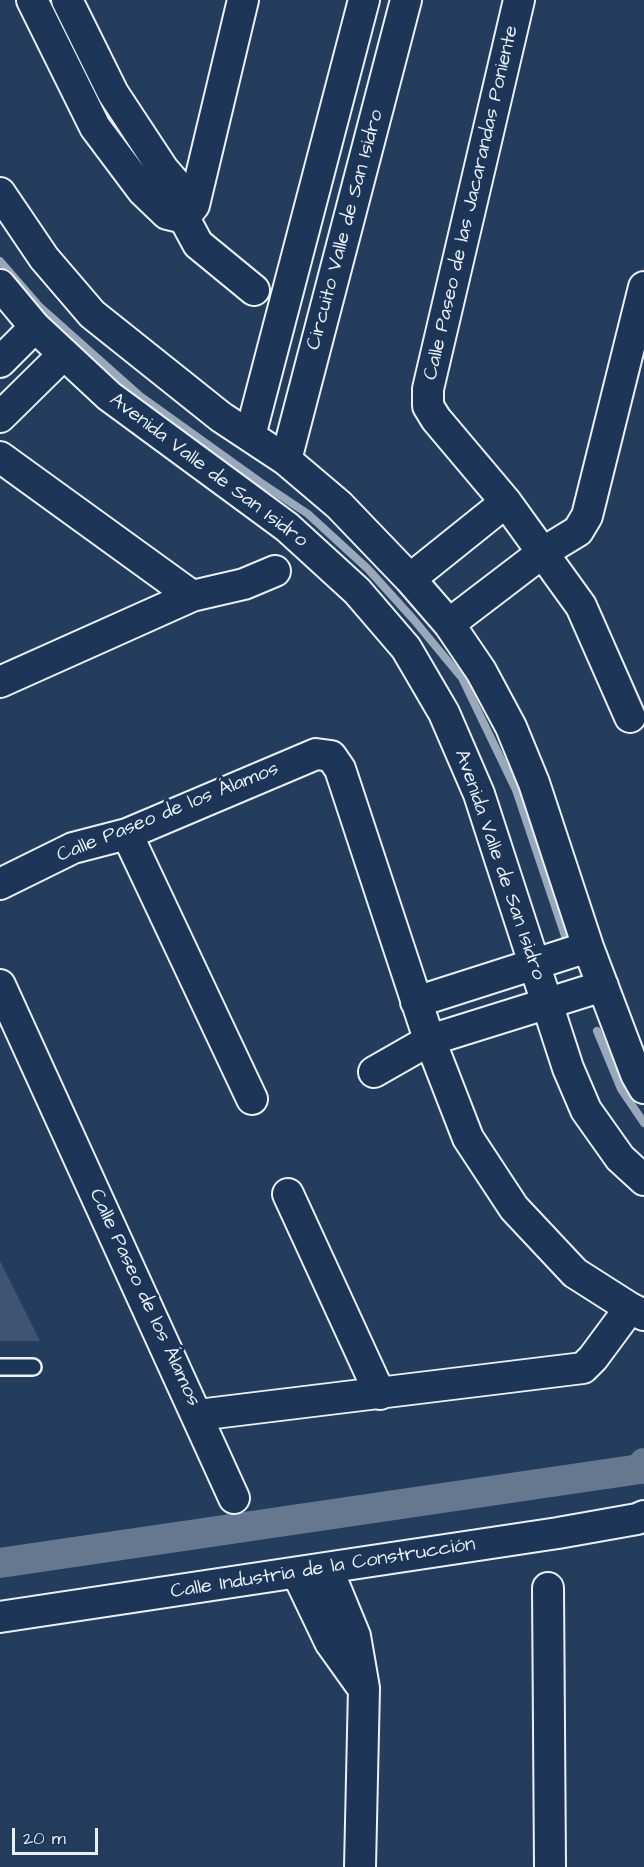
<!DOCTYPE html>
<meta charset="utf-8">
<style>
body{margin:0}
#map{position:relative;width:644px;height:1867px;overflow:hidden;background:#253d5d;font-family:"Architects Daughter",sans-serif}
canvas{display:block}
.scale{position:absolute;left:12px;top:1828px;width:86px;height:27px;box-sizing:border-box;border:3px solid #e8f1f8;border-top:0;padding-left:8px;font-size:18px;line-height:21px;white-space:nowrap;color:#e8f1f8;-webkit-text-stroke:4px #1d3557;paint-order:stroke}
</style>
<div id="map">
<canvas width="644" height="1867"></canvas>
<div class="scale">20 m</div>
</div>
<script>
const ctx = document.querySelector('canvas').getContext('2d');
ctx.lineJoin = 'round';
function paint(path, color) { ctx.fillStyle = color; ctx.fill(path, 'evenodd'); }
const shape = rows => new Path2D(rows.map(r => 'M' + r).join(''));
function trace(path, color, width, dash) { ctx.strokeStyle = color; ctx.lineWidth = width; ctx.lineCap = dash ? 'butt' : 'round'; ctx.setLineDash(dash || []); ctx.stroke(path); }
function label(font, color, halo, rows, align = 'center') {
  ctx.font = font + ' "Architects Daughter",sans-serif'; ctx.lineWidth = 6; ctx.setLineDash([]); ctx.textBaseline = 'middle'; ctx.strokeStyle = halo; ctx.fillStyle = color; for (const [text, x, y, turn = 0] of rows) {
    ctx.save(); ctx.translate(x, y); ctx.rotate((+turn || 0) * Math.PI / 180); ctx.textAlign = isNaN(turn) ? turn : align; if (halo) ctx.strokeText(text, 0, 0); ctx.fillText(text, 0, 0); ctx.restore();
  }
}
paint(shape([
 [0,1261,40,1341,0,1341]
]), '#3e5472');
trace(shape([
 [0,261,40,307,140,396,260,482,308,514,368,569,414,620,462,678,516,790,568,945],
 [597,1031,621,1089,644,1123]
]), '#99a8ba', 8);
trace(shape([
 [0,1563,640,1469,644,1463]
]), '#657890', 30);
const service = shape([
 [0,1367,33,1367]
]);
const minor = shape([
 [32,0,95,127,143,191,167,214,184,218,194,205,243,0],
 [67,0,113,93,163,169,194,205],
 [519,0,428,389,428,406,436,419,506,502,581,606,630,717],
 [0,193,44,258,92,314,221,417,286,460,339,505,410,579,449,624,481,671,511,727,534,783,588,947,636,1074,644,1088],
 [184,218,198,244,254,290],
 [0,285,35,327,109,396,287,527,357,591,406,648,444,713,479,794,568,1068,586,1110,620,1158,644,1180],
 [0,362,35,327],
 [0,417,63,355],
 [250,436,364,0],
 [0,457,192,596],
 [286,460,406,0],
 [410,579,506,502],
 [449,624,542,553,578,531,587,516,644,287],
 [0,682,192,596,244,584,275,571],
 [127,834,252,1099],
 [0,884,73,848,127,834,316,754,331,756,340,769,426,1030,468,1138,514,1208,575,1273,630,1308,644,1315],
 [0,985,234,1498],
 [416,1002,588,947],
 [374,1072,430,1040,603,986],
 [288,1194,380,1394],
 [198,1415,583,1368,593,1358,630,1308],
 [327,1568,355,1636,364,1688,360,1867],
 [297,1573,330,1642,360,1684],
 [548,1588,550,1867],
 [0,1617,558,1533,637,1519,644,1516]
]);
trace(service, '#e8f1f8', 20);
trace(minor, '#e8f1f8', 34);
trace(service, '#1d3557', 15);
trace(minor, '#1d3557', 30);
label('20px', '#e8f1f8', '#1d3557', [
 ["Calle Paseo de las Jacarandas Poniente",472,203,-77],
 ["Circuito Valle de San Isidro",346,230,-75],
 ["Avenida Valle de San Isidro",208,471,37],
 ["Calle Paseo de los Álamos",168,813,-22],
 ["Avenida Valle de San Isidro",499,865,71],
 ["Calle Paseo de los Álamos",144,1298,65],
 ["Calle Industria de la Construcción",323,1569,-9]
]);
</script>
